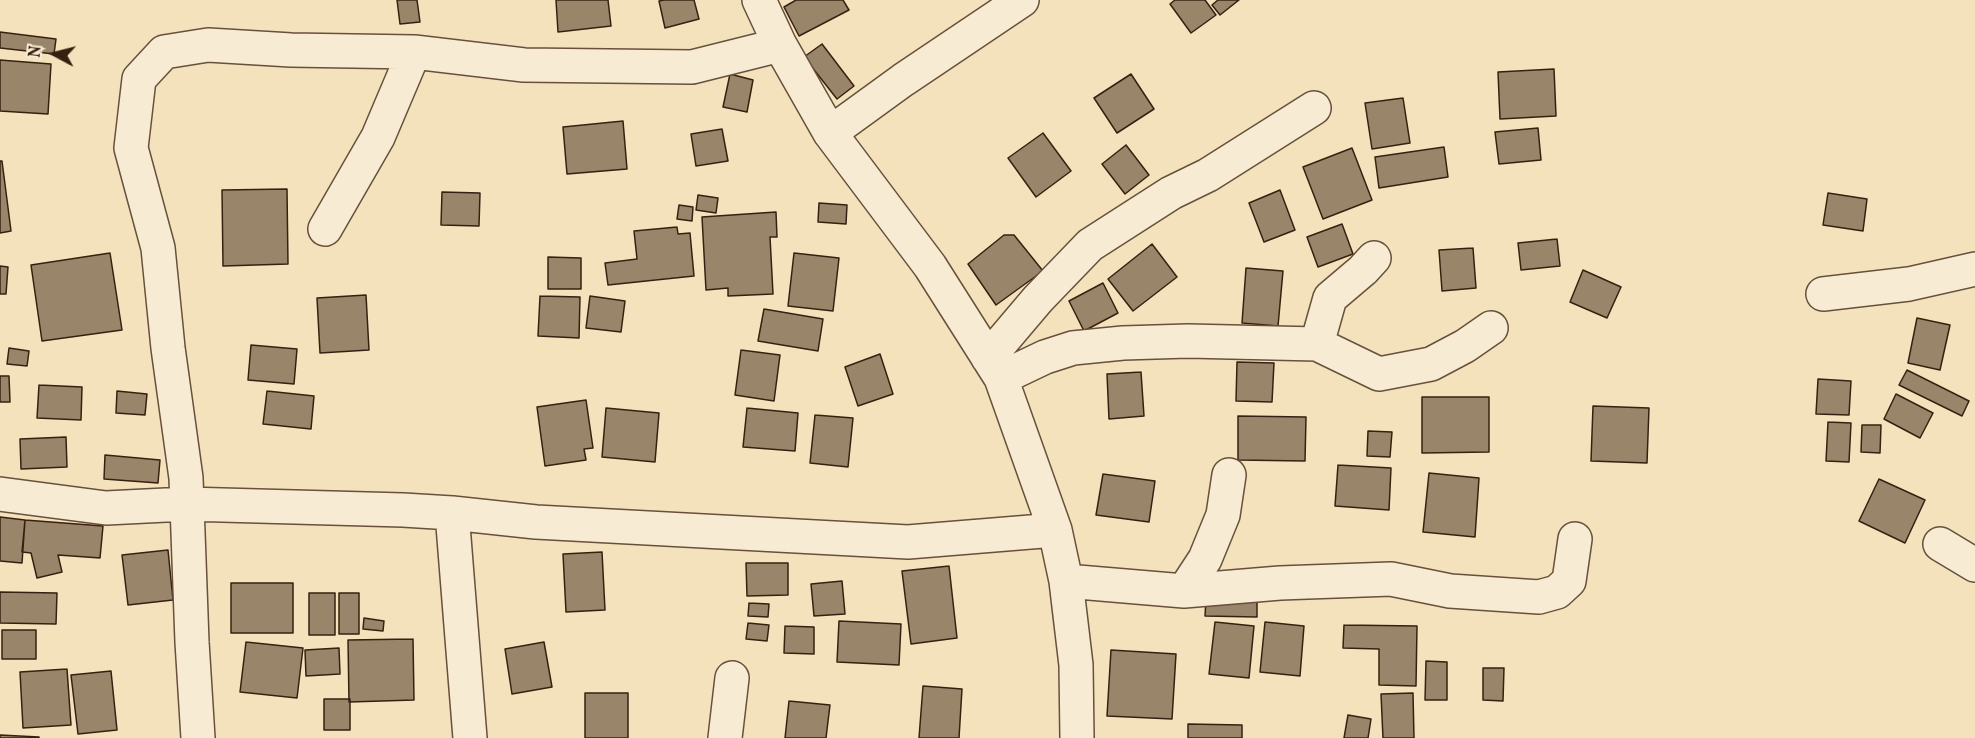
<!DOCTYPE html>
<style>
body{margin:0}
#map{position:relative;width:1975px;height:738px;overflow:hidden;background:#f3e2bb;font-family:Vollkorn,serif}
canvas{display:block}
.north{position:absolute;left:24px;top:24px;width:60px;height:60px;-webkit-text-stroke:4px #f7ecd3;paint-order:stroke;rotate:277deg;font-size:16px;font-weight:700;line-height:24px;text-align:center;color:#382011}
.north::after{content:'';display:block;margin:auto;width:21px;height:27px;background:#382011;clip-path:polygon(50% 0,100% 100%,50% 72%,0 100%)}
</style>
<div id="map">
<canvas width="1975" height="738"></canvas>
<div class="north">N</div>
</div>
<script>
const ctx = document.querySelector('canvas').getContext('2d');
ctx.lineJoin = 'round';
function paint(path, color) { ctx.fillStyle = color; ctx.fill(path, 'evenodd'); }
const shape = rows => new Path2D(rows.map(r => 'M' + r).join(''));
function trace(path, color, width, dash) { ctx.strokeStyle = color; ctx.lineWidth = width; ctx.lineCap = dash ? 'butt' : 'round'; ctx.setLineDash(dash || []); ctx.stroke(path); }
const building = shape([
 [397,0,417,0,420,22,400,24,397,0],
 [556,0,608,0,611,26,558,32,556,0],
 [664,0,694,0,699,19,665,28,659,1,664,0],
 [796,0,843,0,849,10,799,36,784,7,796,0],
 [1175,0,1205,0,1216,15,1191,33,1170,4,1175,0],
 [1218,0,1239,0,1220,15,1212,5,1218,0],
 [0,32,56,39,54,54,0,48,0,32],
 [822,44,854,86,837,99,804,57,822,44],
 [0,60,51,64,48,114,0,111,0,60],
 [1554,69,1556,116,1500,119,1498,72,1554,69],
 [730,74,753,80,747,112,723,107,730,74],
 [1131,74,1154,109,1117,133,1094,98,1131,74],
 [1403,98,1410,143,1372,149,1365,103,1403,98],
 [623,121,627,169,567,174,563,127,623,121],
 [1538,128,1541,160,1499,164,1495,132,1538,128],
 [722,129,728,161,696,166,691,134,722,129],
 [1043,133,1071,171,1036,197,1008,158,1043,133],
 [1126,145,1149,175,1125,194,1102,164,1126,145],
 [1444,147,1448,177,1379,188,1375,157,1444,147],
 [1352,148,1372,200,1323,219,1303,167,1352,148],
 [0,161,2,161,11,231,0,233,0,161],
 [287,189,288,264,223,266,222,190,287,189],
 [1280,190,1295,230,1264,242,1249,203,1280,190],
 [442,192,480,193,479,226,441,225,442,192],
 [1828,193,1867,199,1863,231,1823,225,1828,193],
 [698,195,718,198,716,213,696,210,698,195],
 [819,203,847,205,846,224,818,222,819,203],
 [679,205,693,207,692,221,677,219,679,205],
 [776,212,777,237,770,237,773,294,728,296,728,288,706,290,702,217,776,212],
 [1342,224,1353,254,1318,267,1307,237,1342,224],
 [677,227,678,234,690,233,694,276,608,285,605,263,637,259,634,231,677,227],
 [1004,235,1014,235,1043,271,996,305,968,264,1004,235],
 [1557,239,1560,266,1521,270,1518,243,1557,239],
 [1152,244,1177,277,1133,311,1108,279,1152,244],
 [1473,248,1476,288,1442,291,1439,250,1473,248],
 [110,253,122,330,42,341,31,265,110,253],
 [794,253,839,258,833,311,788,306,794,253],
 [548,257,581,258,581,289,548,289,548,257],
 [0,266,8,267,6,294,0,294,0,266],
 [1246,268,1283,271,1278,326,1242,323,1246,268],
 [1583,270,1621,287,1607,318,1570,302,1583,270],
 [1103,283,1118,313,1084,331,1069,301,1103,283],
 [366,295,369,350,320,353,317,298,366,295],
 [540,296,580,297,579,338,538,336,540,296],
 [590,296,625,301,621,332,586,328,590,296],
 [764,309,823,319,818,351,758,341,764,309],
 [1917,318,1950,325,1940,370,1908,363,1917,318],
 [251,345,297,349,294,384,248,380,251,345],
 [9,348,29,351,27,366,7,364,9,348],
 [741,350,780,355,774,401,735,395,741,350],
 [880,354,893,394,858,406,845,367,880,354],
 [1237,362,1274,363,1272,402,1236,401,1237,362],
 [1907,370,1969,401,1962,416,1899,385,1907,370],
 [1141,372,1144,416,1109,419,1107,374,1141,372],
 [0,376,9,376,10,402,0,402,0,376],
 [1818,379,1851,381,1849,415,1816,414,1818,379],
 [39,385,82,387,81,420,37,418,39,385],
 [117,391,147,394,145,415,116,413,117,391],
 [267,391,314,396,311,429,263,424,267,391],
 [1896,394,1933,413,1920,438,1884,419,1896,394],
 [1422,397,1489,397,1489,452,1422,453,1422,397],
 [586,400,593,448,584,449,586,460,545,466,537,407,586,400],
 [1593,406,1649,408,1647,463,1591,461,1593,406],
 [606,408,659,413,655,462,602,457,606,408],
 [747,408,798,413,795,451,743,447,747,408],
 [815,415,853,418,848,467,810,463,815,415],
 [1238,416,1306,417,1305,461,1238,460,1238,416],
 [1828,422,1851,423,1849,462,1826,461,1828,422],
 [1862,425,1881,425,1880,453,1861,452,1862,425],
 [1368,431,1392,432,1390,457,1367,456,1368,431],
 [66,437,67,467,21,469,20,439,66,437],
 [105,455,160,460,158,483,104,479,105,455],
 [1338,465,1391,468,1389,510,1335,506,1338,465],
 [1429,473,1479,478,1475,537,1423,532,1429,473],
 [1103,474,1155,481,1149,522,1096,515,1103,474],
 [1879,479,1925,500,1905,543,1859,521,1879,479],
 [0,517,25,520,22,563,0,561,0,517],
 [25,520,103,526,100,558,58,555,62,572,37,578,31,553,22,552,25,520],
 [168,550,173,600,128,605,122,555,168,550],
 [602,552,605,610,566,612,563,554,602,552],
 [746,563,788,563,788,595,747,596,746,563],
 [949,566,957,638,911,644,902,571,949,566],
 [842,581,845,614,814,616,811,584,842,581],
 [231,583,293,583,293,633,231,633,231,583],
 [0,592,57,593,56,624,0,623,0,592],
 [309,593,335,593,335,635,309,635,309,593],
 [339,593,359,593,359,634,339,634,339,593],
 [1206,599,1257,600,1257,617,1205,616,1206,599],
 [749,603,769,604,768,617,748,616,749,603],
 [364,618,384,621,383,631,363,629,364,618],
 [839,621,901,624,899,665,837,662,839,621],
 [1215,622,1254,626,1249,678,1209,674,1215,622],
 [1265,622,1304,626,1300,676,1260,672,1265,622],
 [748,623,769,625,767,641,746,639,748,623],
 [1344,625,1417,626,1416,686,1379,685,1379,649,1343,648,1344,625],
 [785,626,814,627,814,654,784,653,785,626],
 [2,630,36,630,36,659,2,659,2,630],
 [413,639,414,700,349,702,348,640,413,639],
 [246,642,303,648,297,698,240,692,246,642],
 [544,642,552,687,512,694,505,649,544,642],
 [339,648,340,674,306,676,305,650,339,648],
 [1111,650,1176,654,1172,719,1107,716,1111,650],
 [1426,661,1447,662,1447,700,1425,700,1426,661],
 [1483,668,1504,668,1503,701,1483,700,1483,668],
 [67,669,71,725,23,728,20,672,67,669],
 [111,671,117,730,78,734,71,675,111,671],
 [923,686,962,689,959,738,919,738,923,686],
 [585,693,628,693,628,738,585,738,585,693],
 [1413,693,1414,738,1383,738,1381,694,1413,693],
 [324,699,350,699,350,730,324,730,324,699],
 [789,701,830,705,826,738,785,738,789,701],
 [1348,715,1371,719,1368,738,1344,738,1348,715],
 [1188,724,1242,725,1242,738,1188,738,1188,724],
 [0,735,39,737,39,738,0,738,0,735]
]);
paint(building, '#998569');
trace(building, '#382011', 1.5);
const minor = shape([
 [759,0,780,45,830,133,930,266,1001,378,1055,530,1066,581,1076,665,1077,738],
 [830,133,903,80,1022,0],
 [325,229,378,137,414,52],
 [1823,294,1909,284,1975,269],
 [1317,344,1330,298,1363,270,1374,258],
 [988,358,1038,299,1090,245,1171,193,1208,175,1314,108],
 [1001,378,1045,357,1073,348,1123,343,1188,341,1317,344,1379,374,1431,364,1465,346,1491,328],
 [0,494,106,508,186,504,403,510,452,513,536,522,908,542,1055,530],
 [452,513,470,738],
 [1940,544,1975,565],
 [1066,581,1184,591,1280,583,1391,579,1450,591,1539,597,1557,592,1569,581,1575,539],
 [1184,591,1205,559,1223,515,1229,475],
 [198,738,192,642,186,478,168,348,158,248,131,148,139,79,164,52,208,45,291,50,414,52,524,65,692,67,780,45],
 [725,738,732,678]
]);
trace(minor, '#67503c', 36);
trace(minor, '#f7ecd3', 33);
</script>
